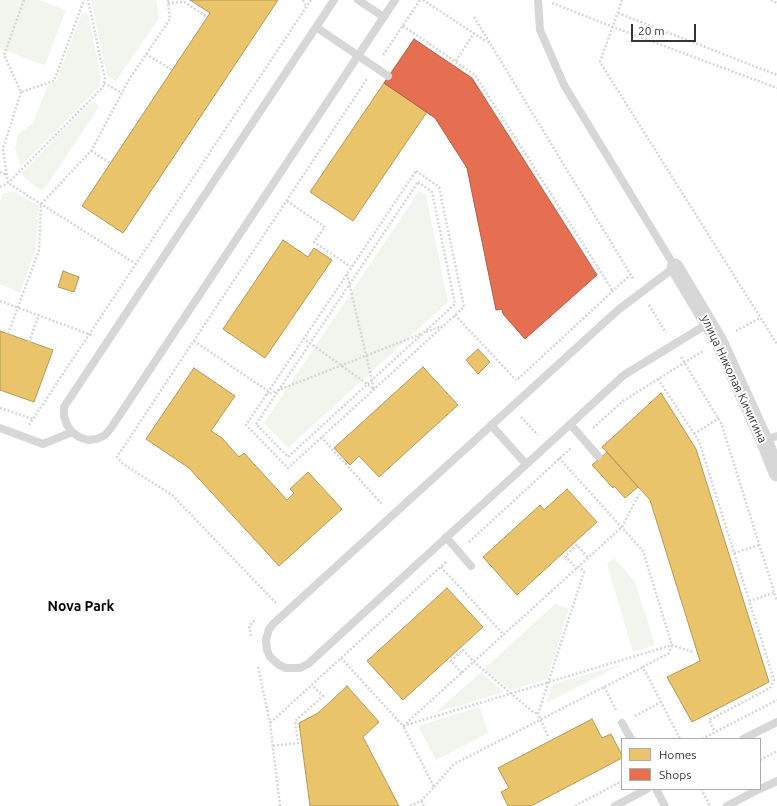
<!DOCTYPE html>
<meta charset="utf-8">
<style>
body{margin:0}
#map{position:relative;width:777px;height:806px;overflow:hidden;background:#fff;font-family:Ubuntu,sans-serif}
canvas{display:block}
.legend{position:absolute;left:621px;top:738px;width:140px;height:52px;box-sizing:border-box;background:#fff;border:1px solid #adadad;margin:0;padding:5px 7px;list-style:none;font-size:12px;color:#333}
.legend li{display:flex;align-items:center;gap:8px;height:20px}
.legend b{width:20px;border:1px solid #adadad}
.scale{position:absolute;left:631px;top:24px;width:65px;height:18px;box-sizing:border-box;border:2px solid #333;border-top:0;padding-left:5px;font-size:12px;line-height:14px;white-space:nowrap;color:#333;-webkit-text-stroke:3px #fff;paint-order:stroke}
</style>
<div id="map">
<canvas width="777" height="806"></canvas>
<ul class="legend">
<li><b style="height:11px;background:#e9c46a"></b>Homes</li>
<li><b style="height:11px;background:#e76f51"></b>Shops</li>
</ul>
<div class="scale">20 m</div>
</div>
<script>
const ctx = document.querySelector('canvas').getContext('2d');
ctx.lineJoin = 'round';
function paint(path, color) { ctx.fillStyle = color; ctx.fill(path, 'evenodd'); }
const shape = rows => new Path2D(rows.map(r => 'M' + r).join(''));
function trace(path, color, width, dash) { ctx.strokeStyle = color; ctx.lineWidth = width; ctx.lineCap = dash ? 'butt' : 'round'; ctx.setLineDash(dash || []); ctx.stroke(path); }
function label(font, color, halo, rows, align = 'center') {
  ctx.font = font + ' Ubuntu,sans-serif'; ctx.lineWidth = 4; ctx.setLineDash([]); ctx.textBaseline = 'middle'; ctx.strokeStyle = halo; ctx.fillStyle = color; for (const [text, x, y, turn = 0] of rows) {
    ctx.save(); ctx.translate(x, y); ctx.rotate((+turn || 0) * Math.PI / 180); ctx.textAlign = isNaN(turn) ? turn : align; if (halo) ctx.strokeText(text, 0, 0); ctx.fillText(text, 0, 0); ctx.restore();
  }
}
paint(shape([
 [0,0,38,0,66,10,45,65,0,49],
 [91,0,156,0,159,18,116,81,107,76],
 [82,13,88,14,101,78,99,87,21,166,15,149,18,134,33,123,48,85,56,82],
 [93,100,99,107,43,191,25,179,22,172],
 [13,191,39,206,36,249,20,293,0,284,0,202,3,194],
 [419,191,426,195,448,302,288,448,264,423],
 [614,558,635,582,655,645,633,652,607,564],
 [555,604,569,609,547,679,511,690,484,669],
 [623,664,546,703,553,684],
 [481,672,504,692,435,713],
 [480,707,488,733,436,760,418,726]
]), '#f1f5ed');
const homes = shape([
 [190,0,278,0,123,233,82,206,210,13,190,0],
 [384,83,427,112,353,221,310,192,384,83],
 [283,240,308,257,314,248,332,260,265,358,223,329,283,240],
 [63,271,79,277,74,292,58,287,63,271],
 [0,331,53,350,34,402,0,390,0,331],
 [478,349,490,362,478,374,466,360,478,349],
 [423,367,458,405,379,477,359,456,350,465,334,448,423,367],
 [194,368,235,396,211,431,222,438,239,457,244,453,287,500,294,493,290,489,308,472,342,509,279,566,189,468,146,439,194,368],
 [661,393,696,449,769,682,692,722,667,677,700,661,650,500,602,447,661,393],
 [607,452,638,487,625,498,614,486,613,488,592,465,607,452],
 [567,489,597,522,517,595,483,557,540,505,544,510,567,489],
 [447,588,483,627,403,700,367,661,447,588],
 [347,686,379,722,363,737,399,806,310,806,299,723,318,713,347,686],
 [592,719,602,738,611,734,622,755,622,758,531,806,508,806,501,792,509,788,498,768,592,719]
]);
paint(homes, '#e9c46a');
trace(homes, '#b2985a', 1);
const shops = shape([
 [414,39,472,78,597,275,525,339,503,314,502,309,496,310,467,168,435,118,384,83,414,39]
]);
paint(shops, '#e76f51');
trace(shops, '#b15d48', 1);
trace(shape([
 [24,0,4,55,21,92,54,81,84,0],
 [303,0,306,7],
 [423,0,487,42],
 [622,0,600,62,777,344],
 [771,0,777,3],
 [168,3,184,2,207,17],
 [552,3,613,27,777,88],
 [618,13,777,75],
 [474,17,634,280],
 [403,26,475,75,613,291],
 [146,54,172,70],
 [383,55,420,0],
 [456,61,474,33],
 [104,83,122,93],
 [21,92,3,149,8,183,136,264],
 [91,151,110,163],
 [416,171,439,187,464,307,288,468,246,425,416,171],
 [0,172,7,175],
 [418,182,432,192,455,304,288,457,256,424,418,182],
 [0,187,8,183,103,87,105,79,88,0],
 [287,201,325,227,314,242,351,267],
 [0,301,94,336],
 [649,305,666,333],
 [455,315,516,380],
 [736,331,760,318],
 [426,332,442,326],
 [8,334,39,250,41,204,91,151,130,78,170,19,168,0],
 [303,338,374,389,347,274],
 [194,341,268,391],
 [29,342,39,315],
 [681,357,721,423,777,601],
 [518,379,630,275],
 [658,379,699,441,774,680,770,688,709,720,715,732],
 [266,395,421,334],
 [0,408,33,419],
 [521,417,538,435],
 [29,425,311,0],
 [593,428,623,401,703,351],
 [694,434,719,418],
 [321,437,382,504],
 [559,458,643,551,672,645,669,653,643,667,680,739],
 [469,542,571,448],
 [734,553,760,545],
 [441,567,504,635],
 [577,569,565,556,577,545,588,558],
 [749,601,774,593],
 [276,603,172,495,123,464,117,457,367,79],
 [251,636,249,626,256,619],
 [341,658,403,726,622,527,639,494],
 [258,667,270,723],
 [462,673,451,661,463,650,474,662,533,712,538,714],
 [604,687,616,710],
 [635,716,661,702],
 [548,736,538,714,584,572,579,566],
 [702,739,777,700],
 [273,746,298,743,295,721,323,696,312,685],
 [760,760,777,751],
 [434,787,454,764,643,667],
 [701,789,710,806],
 [421,801,424,806],
 [280,806,270,723,447,561],
 [410,806,421,801,434,787,403,726,672,645,693,652],
 [575,806,622,781]
]), '#d6d6d6', 2.5, [2, 2]);
trace(shape([
 [334,0,64,407,64,416,67,425,72,432,79,437,88,440,97,439,105,435,111,428,395,0],
 [358,0,384,17],
 [538,0,540,30,564,85,675,267,618,310,273,624,269,629,266,640,267,650,270,657,279,665,286,668,300,668,308,664,624,375,709,323],
 [316,27,388,76],
 [570,424,598,456],
 [491,425,526,464],
 [0,428,43,444,72,432],
 [764,440,777,436],
 [446,537,471,566],
 [622,723,631,739],
 [743,739,777,722],
 [656,789,665,806],
 [760,789,777,781],
 [615,806,647,789],
 [727,806,759,789]
]), '#d7d7d7', 8);
trace(shape([
 [675,267,719,341,764,440,777,473]
]), '#d7d7d7', 17);
label('12px', '#333', '#fff', [
 ["улица Николая Кичигина",734,379,65]
]);
label('bold 14px', '#000', '#fff', [
 ["Nova Park",81,606]
]);
</script>
